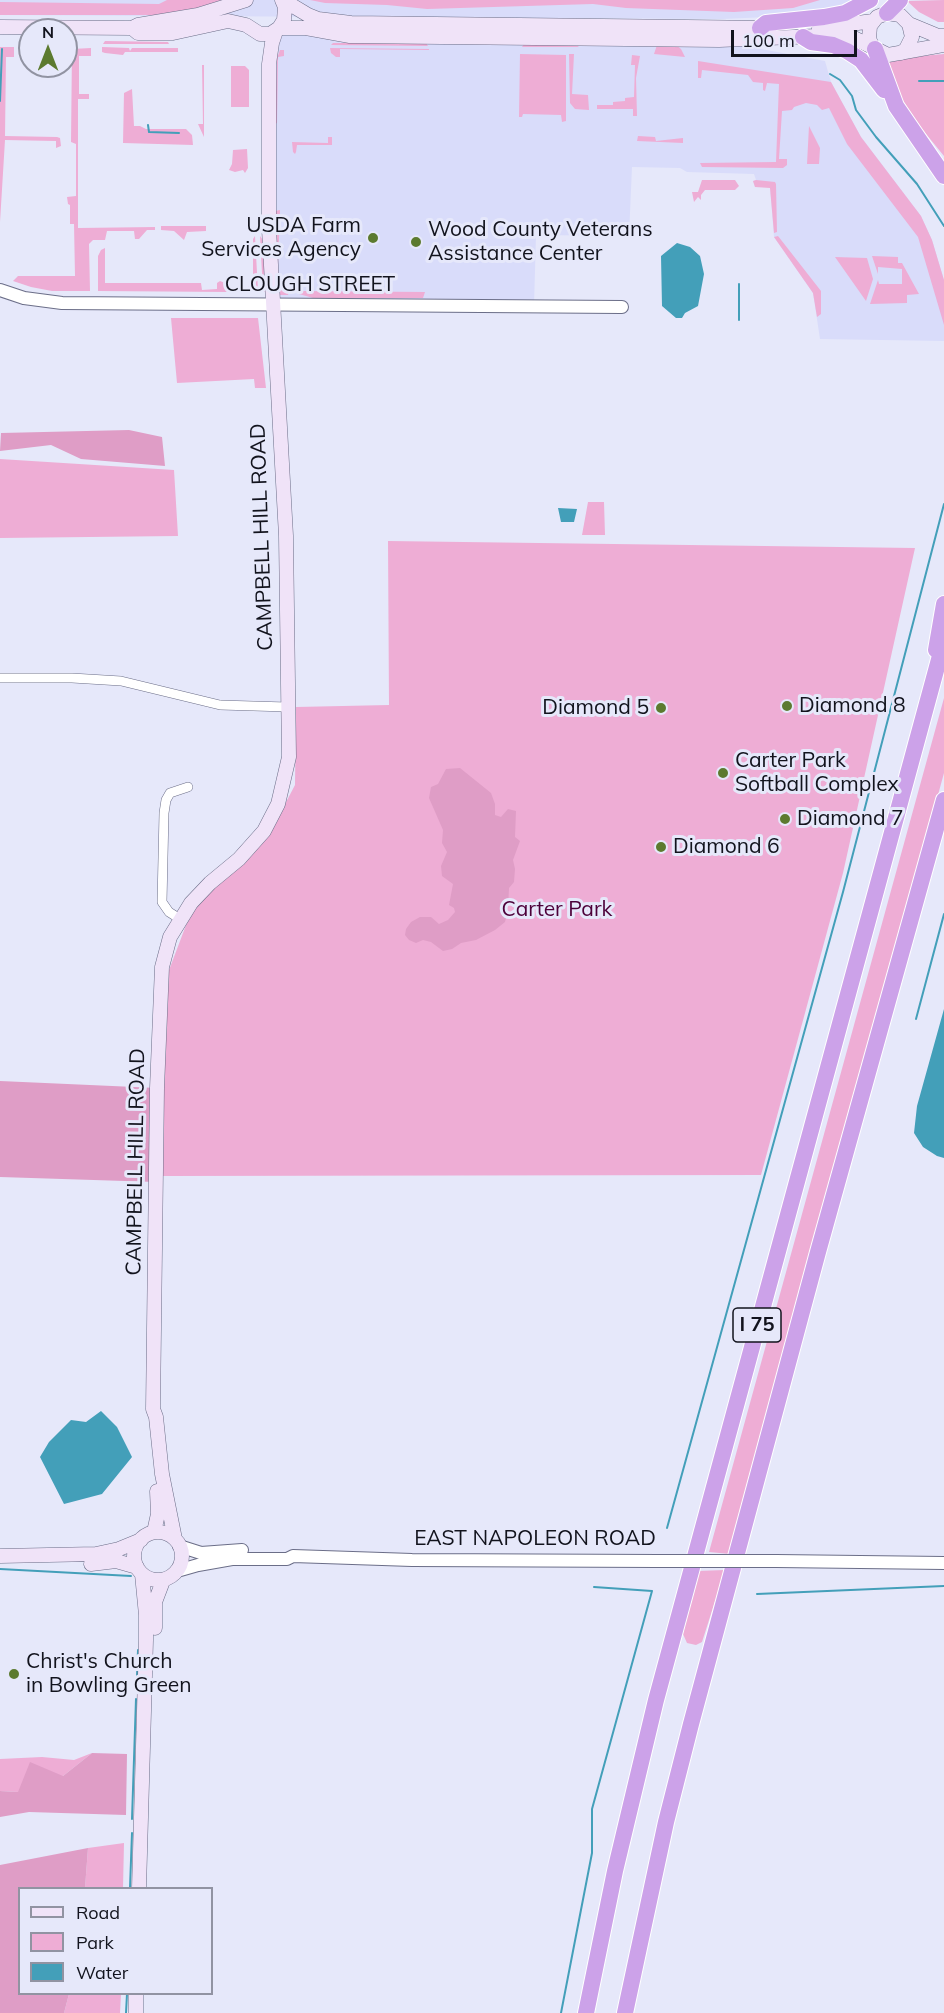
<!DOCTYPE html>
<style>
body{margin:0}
#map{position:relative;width:944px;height:2013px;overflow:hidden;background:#e6e8fa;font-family:Mulish,sans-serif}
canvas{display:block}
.legend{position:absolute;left:18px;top:1887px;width:195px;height:108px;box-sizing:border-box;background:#e6e8fa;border:2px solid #9193a2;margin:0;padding:8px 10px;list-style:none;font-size:18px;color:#12131d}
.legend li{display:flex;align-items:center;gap:12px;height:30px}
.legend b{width:30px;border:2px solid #9193a2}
.north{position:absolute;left:18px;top:18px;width:60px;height:60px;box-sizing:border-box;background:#e6e8fa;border:2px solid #9193a2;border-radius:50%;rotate:0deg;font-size:16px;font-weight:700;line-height:24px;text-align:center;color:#12131d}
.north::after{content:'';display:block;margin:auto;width:21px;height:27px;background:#5c7a2f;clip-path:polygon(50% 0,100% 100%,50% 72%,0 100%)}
.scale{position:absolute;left:731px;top:30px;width:126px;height:27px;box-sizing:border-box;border:3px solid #12131d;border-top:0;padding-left:8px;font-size:18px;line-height:21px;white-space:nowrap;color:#12131d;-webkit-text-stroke:4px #e6e8fa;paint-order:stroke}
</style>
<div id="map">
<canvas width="944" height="2013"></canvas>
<ul class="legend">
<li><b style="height:8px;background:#f0e3f8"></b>Road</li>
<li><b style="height:16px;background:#eeadd5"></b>Park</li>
<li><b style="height:16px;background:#439fb9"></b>Water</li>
</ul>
<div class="north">N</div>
<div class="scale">100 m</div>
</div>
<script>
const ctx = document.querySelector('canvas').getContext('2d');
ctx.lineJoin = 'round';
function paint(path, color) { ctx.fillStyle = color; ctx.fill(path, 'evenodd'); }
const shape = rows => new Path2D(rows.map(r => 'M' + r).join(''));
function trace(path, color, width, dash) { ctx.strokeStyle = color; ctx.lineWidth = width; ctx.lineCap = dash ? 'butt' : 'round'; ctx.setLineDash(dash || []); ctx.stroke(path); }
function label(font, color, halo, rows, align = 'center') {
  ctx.font = font + ' Mulish,sans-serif'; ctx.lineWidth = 6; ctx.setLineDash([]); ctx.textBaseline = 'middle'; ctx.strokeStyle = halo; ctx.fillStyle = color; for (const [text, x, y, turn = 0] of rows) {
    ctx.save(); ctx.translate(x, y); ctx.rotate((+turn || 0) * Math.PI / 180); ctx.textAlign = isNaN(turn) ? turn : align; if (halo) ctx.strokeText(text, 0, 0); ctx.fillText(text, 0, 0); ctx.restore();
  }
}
paint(shape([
 [0,0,858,0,833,8,767,17,723,19,0,15],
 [290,33,708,39,825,61,831,82,861,137,921,216,932,240,944,280,944,341,820,339,813,293,774,237,770,187,755,187,753,181,756,180,754,174,687,172,680,168,632,167,629,236,536,235,534,306,273,304,276,44,281,36]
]), '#d9dcfa');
paint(shape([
 [167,0,234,0,222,4,166,15,0,15,0,2,159,4],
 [310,0,820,0,793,8,734,12,626,8,593,4,427,9,387,5,325,3],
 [944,0,944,22,938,22,919,12,907,1],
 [105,41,168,42,169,44,103,44],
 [333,43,426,43,428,46,331,45],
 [524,44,576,45,579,47,522,47],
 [657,45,676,45,681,49,685,57,654,54],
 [0,47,14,47,14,57,6,57,5,136,57,137,60,138,61,146,56,148,56,141,5,140,0,222],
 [102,47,129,48,130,51,132,48,178,48,178,52,125,52,123,55,105,53,102,52],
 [91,48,91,56,79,56,79,94,89,94,89,99,78,99,78,228,155,227,155,230,147,230,139,239,135,239,134,231,107,231,105,240,93,240,89,244,90,291,52,291,31,287,13,281,18,276,75,276,74,224,70,224,70,205,68,204,67,197,76,196,76,144,71,142,72,49],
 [330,48,429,49,429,50,340,49,340,57,336,57,331,53],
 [280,50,284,50,284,56,278,57,277,123,275,124,277,58],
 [520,54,566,55,566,121,562,122,561,115,523,114,522,117,519,117],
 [569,54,574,54,572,94,588,95,589,110,575,109,570,103],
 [944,54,944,156,922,129,896,90,888,61,899,58],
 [632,55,640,56,636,78,637,116,633,116,633,109,597,109,597,105,613,105,613,102,625,101,625,98,634,97,635,65,631,65],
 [698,61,831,82,861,137,921,216,932,240,944,280,944,325,918,237,847,144,829,108,822,110,817,105,806,103,794,107,792,110,782,111,779,159,787,159,787,165,783,168,702,167,700,163,776,162,779,84,767,83,765,91,763,90,763,83,753,82,748,75,702,70,701,78,698,78],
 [202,65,204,65,204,137,198,124,203,124],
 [231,66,245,66,249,70,249,107,231,107],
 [132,89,134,126,140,126,146,129,186,129,192,135,193,145,123,143,124,93],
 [809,126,820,148,819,164,807,164],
 [638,136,655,137,656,141,683,138,683,143,637,141],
 [328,137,332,137,332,145,297,145,296,152,295,154,293,152,292,142,328,143],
 [247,149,248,168,245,173,243,170,235,172,229,170,232,164,233,150],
 [702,180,735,180,739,186,735,190,705,190,701,195,701,200,698,197,694,202,692,192,698,192],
 [756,180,775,182,776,184,777,232,774,233,770,188,755,187,753,181],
 [280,210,278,269,281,290,289,291,288,295,277,295,275,211],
 [161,226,206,226,206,231,187,232,184,240,174,231,161,230],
 [255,236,258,291,237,292,239,287,248,287,253,278,253,239],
 [260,236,266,244,268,291,263,292],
 [778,236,821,291,821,314,817,317,813,293,774,237],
 [105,248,105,283,201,283,202,290,217,289,217,283,220,281,230,285,229,292,98,291,98,256,101,250],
 [872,256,898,257,898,263,902,263,919,294,907,295,907,303,870,304,878,280,879,284,902,284,902,269,878,267,878,274],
 [835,257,867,258,873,279,866,301],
 [299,291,303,291,425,292,423,298,313,298,299,294],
 [171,318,258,318,266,388,255,388,254,379,177,383],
 [0,459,174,470,178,536,0,538],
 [588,502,604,502,605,535,582,535],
 [388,541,915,548,843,873,761,1175,162,1176,166,978,191,912,273,827,295,785,296,707,389,705],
 [944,698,944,773,730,1554,709,1552],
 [725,1570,702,1642,696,1645,687,1643,683,1634,697,1571],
 [92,1753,63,1776,18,1792,0,1791,0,1759,42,1757,74,1760],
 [124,1843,123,1888,85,1888,88,1848],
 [69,1994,121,1994,120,2013,64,2013]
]), '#eeadd5');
paint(shape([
 [129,430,162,437,165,466,81,459,51,445,0,451,1,433],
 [460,768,491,793,495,804,495,815,501,817,508,809,516,811,515,837,520,841,513,860,515,869,514,882,509,888,508,909,505,922,495,930,476,940,461,943,452,949,443,951,431,942,423,940,416,943,409,940,405,935,406,929,411,922,420,917,431,917,439,924,448,920,455,912,454,908,449,905,453,884,442,876,441,866,447,852,442,843,443,830,429,798,431,787,438,784,446,769],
 [0,1081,157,1088,156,1182,0,1177],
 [92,1753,127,1754,126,1815,29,1812,0,1817,0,1791,18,1792,30,1762,63,1776],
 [88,1848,85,1888,20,1888,20,1994,69,1994,64,2013,0,2013,0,1865]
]), '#df9dc6');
paint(shape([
 [677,243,690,247,700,256,704,274,698,306,685,313,682,318,676,318,662,306,661,256],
 [558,508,577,509,574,522,561,522],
 [944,1009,944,1158,937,1156,923,1147,914,1133,917,1106],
 [101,1411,117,1427,132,1457,102,1494,64,1504,40,1457,49,1442,71,1420,86,1422]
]), '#439fb9');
trace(shape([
 [830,74,840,80,852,96,856,110,876,137,917,184,944,226],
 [919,81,944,81],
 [0,101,2,49],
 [148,125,149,132,179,133],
 [739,320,739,284],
 [916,1019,944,914],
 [667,1528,843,892,944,504],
 [0,1569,131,1576],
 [757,1594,944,1586],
 [137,1676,138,1650],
 [132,1819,136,1699],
 [130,1888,132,1833],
 [126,2013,127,1994],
 [561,2013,592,1853,592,1809,652,1591,594,1587]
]), '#439fb9', 2);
const minor = shape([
 [0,678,72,678,121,681,220,705,287,707],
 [180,919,169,912,162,902,164,813,166,800,170,793,188,787]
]);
const tertiary = shape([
 [0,290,24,298,62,303,622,307],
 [179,1546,201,1553,242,1550],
 [776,1561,944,1563],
 [177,1571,198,1565,232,1559,287,1559,293,1556,412,1560,659,1561]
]);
const secondary = shape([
 [283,0,308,15,318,19,351,23,770,28],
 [0,27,132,28,138,25,198,15,246,0],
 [132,28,138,33,173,33,228,21,246,25,260,34,270,34,279,28,284,20,285,7,282,0],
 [279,28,306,28,350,36,719,40,842,35,854,38,888,55,944,45],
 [819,28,873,21],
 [873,47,869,39,870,26,877,17,887,13,900,15,909,24,938,36,944,36],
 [901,53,906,49,912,37,909,24],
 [154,1532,158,1514,157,1491],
 '134 1556a24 24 0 1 1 48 0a24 24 0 1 1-48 0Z',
 [175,1539,162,1474,156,1417,153,1409,157,1088,162,967,170,937,191,903,210,883,239,859,264,831,278,804,289,757,286,536,269,229,269,64,272,43,276,31],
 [0,1556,96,1554,119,1549,141,1540],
 [91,1564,116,1561,137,1567],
 [155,1628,155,1602,163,1581],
 [139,1888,146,1640,146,1615,142,1574],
 [136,2013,136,1994]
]);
const motorway = shape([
 [887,13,900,0],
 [760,28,766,23,824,17,845,13,870,0],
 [803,37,811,42,833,45,847,51,861,60,884,90],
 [875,49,896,106,944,176],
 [936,650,944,604],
 [586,2013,615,1871,656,1700,944,641],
 [625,2013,666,1822,691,1724,818,1252,944,800]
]);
trace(minor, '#6b6e88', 10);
trace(tertiary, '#6b6e88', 14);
trace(secondary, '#6b6e88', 15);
trace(motorway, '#fff', 18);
trace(minor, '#fff', 9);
trace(tertiary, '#fff', 12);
trace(secondary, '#f0e3f8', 14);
trace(motorway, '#cca2e9', 16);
const tertiaryBridge = shape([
 [659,1561,776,1561]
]);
trace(tertiaryBridge, '#6b6e88', 14, []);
trace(tertiaryBridge, '#fff', 12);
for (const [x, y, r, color] of [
 [373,238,6,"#5c7a2f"],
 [416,242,6,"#5c7a2f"],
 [787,706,6,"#5c7a2f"],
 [661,708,6,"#5c7a2f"],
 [723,773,6,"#5c7a2f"],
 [785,819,6,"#5c7a2f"],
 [661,847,6,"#5c7a2f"],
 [14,1674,6,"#5c7a2f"]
]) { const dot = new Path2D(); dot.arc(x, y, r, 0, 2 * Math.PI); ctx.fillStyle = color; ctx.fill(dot); trace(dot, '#e6e8fa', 2); }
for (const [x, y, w] of [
 [757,1325,48]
]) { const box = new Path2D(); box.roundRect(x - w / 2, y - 17, w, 34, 4.5); ctx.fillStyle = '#e6e8fa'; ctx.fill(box); trace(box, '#12131d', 1.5); }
label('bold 20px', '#12131d', null, [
 ["I 75",757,1325]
]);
label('21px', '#12131d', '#e6e8fa', [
 ["USDA Farm",361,226,"right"],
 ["Services Agency",361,250,"right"],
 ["Wood County Veterans",428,230],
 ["Assistance Center",428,254],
 ["Diamond 8",799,706],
 ["Diamond 5",649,708,"right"],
 ["Carter Park",735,761],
 ["Softball Complex",735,785],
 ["Diamond 7",797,819],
 ["Diamond 6",673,847],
 ["Christ's Church",26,1662],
 ["in Bowling Green",26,1686]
], 'left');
label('21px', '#12131d', '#e6e8fa', [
 ["CLOUGH STREET",310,285],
 ["CAMPBELL HILL ROAD",262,537,-92],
 ["CAMPBELL HILL ROAD",136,1162,-89],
 ["EAST NAPOLEON ROAD",535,1539]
]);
label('21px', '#4d003a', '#e6e8fa', [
 ["Carter Park",557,910]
]);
</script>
